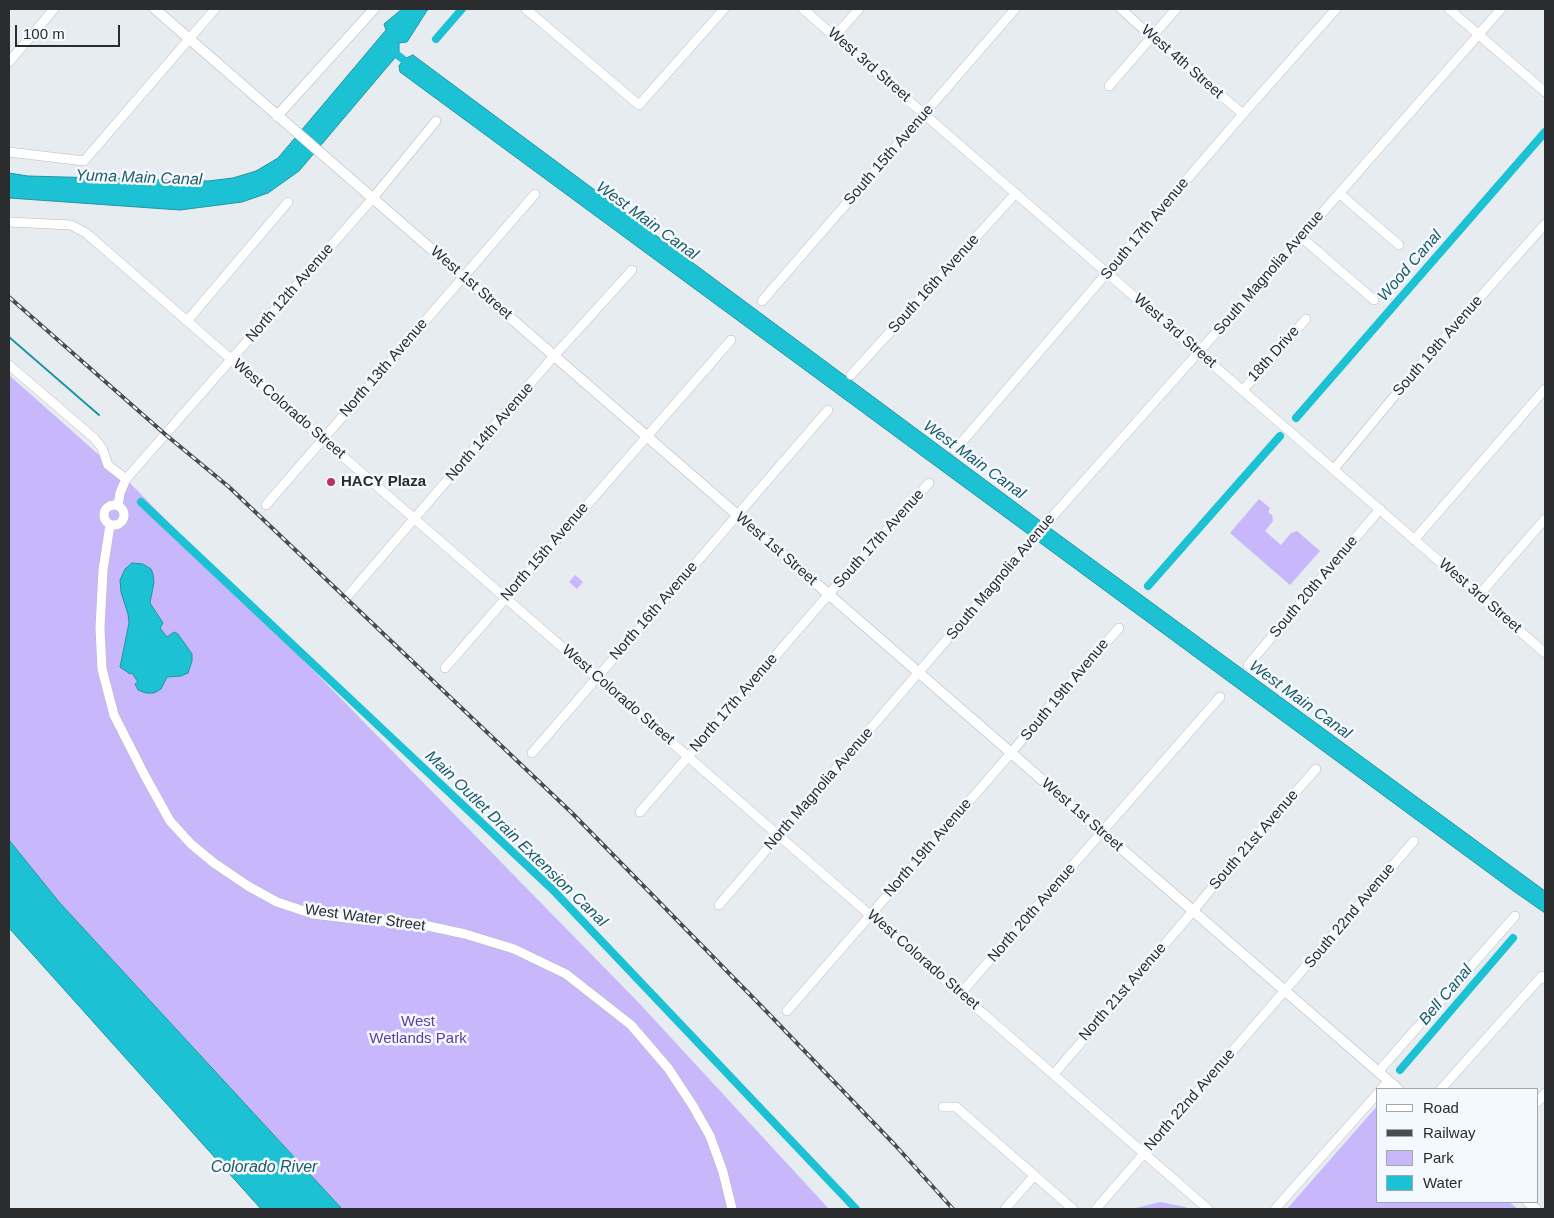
<!DOCTYPE html>
<style>
body{margin:0}
#map{position:relative;width:1554px;height:1218px;overflow:hidden;background:#e7ecf1;font-family:Arial,sans-serif}
canvas{display:block}
.frame{position:absolute;inset:0;border:10px solid #2a2c2e;pointer-events:none}
.legend{position:absolute;left:1376px;top:1088px;width:162px;height:115px;box-sizing:border-box;background:#f4f9ff;border:1px solid #a3a7ab;margin:0;padding:6px 9px;list-style:none;font-size:15px;color:#2a2c2e}
.legend li{display:flex;align-items:center;gap:10px;height:25px}
.legend b{width:25px;border:1px solid #a3a7ab}
.scale{position:absolute;left:15px;top:25px;width:105px;height:22px;box-sizing:border-box;border:2px solid #2a2c2e;border-top:0;padding-left:6px;font-size:15px;line-height:18px;white-space:nowrap;color:#2a2c2e;-webkit-text-stroke:4px #f4f9ff;paint-order:stroke}
</style>
<div id="map">
<canvas width="1554" height="1218"></canvas>
<div class="frame"></div>
<ul class="legend">
<li><b style="height:6px;background:#fff"></b>Road</li>
<li><b style="height:6px;background:#4a4d4f"></b>Railway</li>
<li><b style="height:14px;background:#c8b7fb"></b>Park</li>
<li><b style="height:14px;background:#1cc2d3"></b>Water</li>
</ul>
<div class="scale">100 m</div>
</div>
<script>
const ctx = document.querySelector('canvas').getContext('2d');
ctx.lineJoin = 'round';
function paint(path, color) { ctx.fillStyle = color; ctx.fill(path, 'evenodd'); }
const shape = rows => new Path2D(rows.map(r => 'M' + r).join(''));
function trace(path, color, width, dash) { ctx.strokeStyle = color; ctx.lineWidth = width; ctx.lineCap = dash ? 'butt' : 'round'; ctx.setLineDash(dash || []); ctx.stroke(path); }
function label(font, color, halo, rows, align = 'center') {
  ctx.font = font + ' Arial,sans-serif'; ctx.lineWidth = 5; ctx.setLineDash([]); ctx.textBaseline = 'middle'; ctx.strokeStyle = halo; ctx.fillStyle = color; for (const [text, x, y, turn = 0] of rows) {
    ctx.save(); ctx.translate(x, y); ctx.rotate((+turn || 0) * Math.PI / 180); ctx.textAlign = isNaN(turn) ? turn : align; if (halo) ctx.strokeText(text, 0, 0); ctx.fillText(text, 0, 0); ctx.restore();
  }
}
paint(shape([
 [9,375,126,479,639,1003,829,1209,342,1209,59,902,9,840],
 [1259,499,1270,508,1268,512,1272,515,1273,521,1265,531,1281,545,1291,533,1297,531,1320,551,1290,585,1230,533],
 [575,575,583,582,577,589,569,582],
 [1378,1105,1378,1202,1509,1202,1518,1209,1287,1209],
 [1160,1202,1185,1207,1189,1209,1132,1209]
]), '#c8b7fb');
const water = shape([
 [402,9,428,9,407,42,399,43,399,53,299,171,268,193,242,202,180,210,9,198,9,173,28,176,208,181,233,178,256,171,278,158,386,30,384,24,402,9],
 [413,55,1054,531,1545,891,1545,913,1512,890,400,72,399,66,404,59,413,55],
 [132,563,143,564,151,569,153,574,154,582,150,603,163,623,160,628,167,637,174,632,178,634,192,654,192,661,188,673,181,676,167,677,161,689,154,693,146,693,138,690,135,684,138,682,132,673,130,674,120,667,129,623,128,614,121,592,120,580,125,569,132,563],
 [9,840,59,902,342,1209,261,1209,9,928,9,840]
]);
paint(water, '#1cc2d3');
trace(water, '#2095a2', 1);
trace(shape([
 [9,337,99,415]
]), '#2095a2', 2);
trace(shape([
 [436,39,462,9],
 [390,49,410,65],
 [1296,418,1545,132],
 [141,502,553,890,856,1209],
 [1148,586,1280,436],
 [1400,1070,1513,938]
]), '#1cc2d3', 8);
const minor = shape([
 [526,9,639,105,724,9],
 [803,9,1545,653],
 [1121,9,1152,37,1243,114],
 [1449,9,1545,92],
 [835,36,859,9],
 [9,62,54,9],
 [1109,86,1176,9],
 [9,152,84,161,215,9],
 [1339,193,1399,245],
 [9,222,71,225,86,233,1208,1209],
 [1301,237,1374,300],
 [762,301,1015,9],
 [187,321,288,202],
 [9,365,94,438,102,448,108,465,126,479],
 [851,375,1016,193],
 [1243,390,1306,319],
 [955,450,1243,114,1336,9],
 [1334,469,1421,364,1545,224],
 '104 515a10 10 0 1 1 20 0a10 10 0 1 1-20 0Z',
 [266,505,535,194],
 [118,506,120,493,126,479,373,198,436,121],
 [110,525,103,570,100,628,102,669,114,715,145,776,170,821,191,844,214,863,248,886,277,902,313,914,363,920,414,923,465,934,514,949,566,974,631,1025,668,1068,693,1106,710,1136,723,1172,732,1209],
 [1414,540,1545,389],
 [1479,595,1545,519],
 [346,598,554,356,632,270],
 [1248,665,1380,509],
 [445,668,731,340],
 [532,753,828,410],
 [640,812,829,594,929,483],
 [719,905,1052,517,1301,237,1501,9],
 [961,993,1220,697],
 [787,1011,1011,753,1049,707,1119,628],
 [1378,1072,1515,916],
 [1054,1074,1193,911,1231,865,1316,769],
 [1381,1089,1389,1081],
 [1441,1089,1542,976,1545,979],
 [1538,1102,1545,1093],
 [943,1107,956,1107,1073,1209],
 [1005,1209,1034,1176],
 [1096,1209,1414,841],
 [1275,1209,1378,1093]
]);
const major = shape([
 [155,9,1398,1089],
 [277,116,374,9],
 [1528,1202,1536,1209]
]);
trace(minor, '#b7bbc0', 10);
trace(major, '#b7bbc0', 11);
trace(minor, '#fff', 9);
trace(major, '#fff', 10);
const rail = shape([
 [9,297,166,435,229,487,572,813,766,1011,895,1145,953,1209]
]);
trace(rail, '#4a4d4f', 4);
trace(rail, '#f4f9ff', 2, [5.5]);
for (const [x, y, r, color] of [
 [331,482,5,"#bd3166"]
]) { const dot = new Path2D(); dot.arc(x, y, r, 0, 2 * Math.PI); ctx.fillStyle = color; ctx.fill(dot); trace(dot, '#f4f9ff', 2); }
label('15px', '#2a2c2e', '#f4f9ff', [
 ["West 4th Street",1182,62,41],
 ["West 3rd Street",869,65,41],
 ["South 15th Avenue",889,155,-49],
 ["South 17th Avenue",1145,229,-50],
 ["South Magnolia Avenue",1269,273,-49],
 ["West 1st Street",471,283,41],
 ["South 16th Avenue",934,284,-48],
 ["North 12th Avenue",290,293,-49],
 ["West 3rd Street",1175,331,41],
 ["South 19th Avenue",1438,346,-49],
 ["18th Drive",1274,354,-48],
 ["North 13th Avenue",384,368,-49],
 ["West Colorado Street",289,409,41],
 ["North 14th Avenue",490,432,-49],
 ["South 17th Avenue",879,539,-48],
 ["West 1st Street",776,549,41],
 ["North 15th Avenue",545,552,-49],
 ["South Magnolia Avenue",1001,577,-50],
 ["South 20th Avenue",1314,587,-50],
 ["West 3rd Street",1480,596,41],
 ["North 16th Avenue",654,611,-49],
 ["South 19th Avenue",1065,690,-50],
 ["West Colorado Street",618,695,41],
 ["North 17th Avenue",734,703,-49],
 ["North Magnolia Avenue",819,789,-49],
 ["West 1st Street",1082,815,41],
 ["South 21st Avenue",1254,840,-49],
 ["North 19th Avenue",928,848,-49],
 ["North 20th Avenue",1032,913,-49],
 ["South 22nd Avenue",1350,916,-50],
 ["West Water Street",365,918,8],
 ["West Colorado Street",923,960,41],
 ["North 21st Avenue",1123,992,-49],
 ["North 22nd Avenue",1190,1100,-49]
]);
label('bold 15px', '#2a2c2e', '#f4f9ff', [
 ["HACY Plaza",341,482]
], 'left');
label('15px', '#5f3da0', '#f4f9ff', [
 ["West",418,1022],
 ["Wetlands Park",418,1039]
]);
label('italic 16px', '#205c63', '#f4f9ff', [
 ["Yuma Main Canal",139,178,2],
 ["West Main Canal",647,221,36],
 ["Wood Canal",1410,266,-49],
 ["West Main Canal",974,460,36],
 ["West Main Canal",1300,700,36],
 ["Main Outlet Drain Extension Canal",516,839,44],
 ["Bell Canal",1446,995,-50],
 ["Colorado River",264,1168]
]);
</script>
